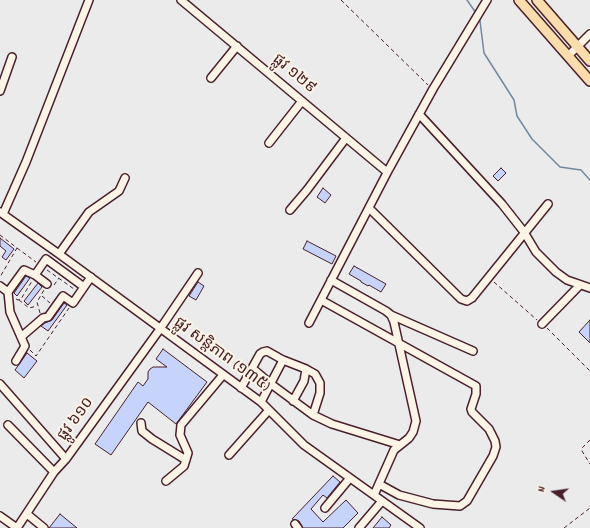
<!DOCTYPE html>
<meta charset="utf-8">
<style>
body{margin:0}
#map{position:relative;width:590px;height:528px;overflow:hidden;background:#ecebeb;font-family:Dekko,sans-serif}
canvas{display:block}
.north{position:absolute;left:534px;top:472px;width:40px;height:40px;-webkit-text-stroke:3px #fcf5e5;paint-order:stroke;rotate:283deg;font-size:11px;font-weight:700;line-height:16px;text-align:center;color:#4a1f2b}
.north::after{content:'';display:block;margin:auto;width:14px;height:18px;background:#4a1f2b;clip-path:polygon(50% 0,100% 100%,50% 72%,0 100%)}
</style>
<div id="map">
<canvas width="590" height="528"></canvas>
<div class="north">N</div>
</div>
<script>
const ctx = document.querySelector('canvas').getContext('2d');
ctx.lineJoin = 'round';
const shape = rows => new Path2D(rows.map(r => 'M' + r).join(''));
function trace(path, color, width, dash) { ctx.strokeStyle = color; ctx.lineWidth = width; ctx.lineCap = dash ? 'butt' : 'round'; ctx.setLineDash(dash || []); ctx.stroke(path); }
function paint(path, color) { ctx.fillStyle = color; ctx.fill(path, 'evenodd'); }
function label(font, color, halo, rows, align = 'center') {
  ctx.font = font + ' Dekko,"Noto Sans Khmer",sans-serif'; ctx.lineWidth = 4; ctx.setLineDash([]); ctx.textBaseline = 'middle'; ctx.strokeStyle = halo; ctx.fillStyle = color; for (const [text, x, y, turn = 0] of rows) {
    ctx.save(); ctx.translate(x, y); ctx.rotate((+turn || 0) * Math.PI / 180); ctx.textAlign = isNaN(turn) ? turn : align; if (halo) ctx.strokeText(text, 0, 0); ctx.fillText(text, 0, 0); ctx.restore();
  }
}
trace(shape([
 [467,0,476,13],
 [479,18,480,21,484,53,514,100,517,116,532,139,560,167,581,170,590,180]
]), '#70899e', 1.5);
const building = shape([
 [501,168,506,173,498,181,493,176,501,168],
 [323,188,331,195,325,203,317,197,323,188],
 [0,238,14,249,6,260,2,257,6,251,0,246,0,238],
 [307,241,336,256,332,264,303,249,307,241],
 [354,266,386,284,381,292,369,285,368,286,361,282,361,281,349,274,354,266],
 [26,276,30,278,17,296,14,293,26,276],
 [198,282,204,286,196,300,189,296,198,282],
 [38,283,42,287,28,305,24,301,38,283],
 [64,303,67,305,48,331,41,326,45,323,52,320,64,303],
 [590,320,590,343,579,332,590,320],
 [163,349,207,382,176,424,148,402,111,455,95,444,138,382,143,386,148,379,148,372,150,369,153,367,167,367,156,359,163,349],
 [27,353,37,361,24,378,15,370,27,353],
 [333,476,340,482,327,498,323,495,311,509,323,522,346,500,358,513,343,528,303,528,299,521,292,519,333,476],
 [60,514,77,528,49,528,60,514],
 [382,517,391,525,389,528,373,528,382,517]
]);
paint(building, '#c6d3fa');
trace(building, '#4a1f2b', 1);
const minor = shape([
 [181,0,387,172],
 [568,56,590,34],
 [211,78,237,46],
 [0,91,12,57],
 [419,114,502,204,524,232,536,252,556,272,567,280,590,288],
 [269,143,302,101],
 [369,208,461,299,467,301,472,298,548,204],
 [290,210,307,190,346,138],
 [0,212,59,254,261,402,304,445,420,528],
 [3,214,26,162,89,0],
 [59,254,89,212,119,191,125,178],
 [35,275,47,284],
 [331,280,386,311,391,315,394,322,416,421,413,432,409,438,394,450,374,495],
 [0,286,8,292,10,312,25,346,16,361],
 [8,292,24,270,35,275,46,259,84,287,91,277],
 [321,300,476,386,476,394,471,409,472,412,489,429,495,441,496,447,493,456,467,501,460,506,433,504,399,495,379,484],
 [391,315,473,351],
 [309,323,389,169,433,89,487,0],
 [542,324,580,285],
 [21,337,43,318,48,317,63,296,73,303,84,287],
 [252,368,271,384,313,415,332,424,400,445],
 [306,369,315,374,320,383,320,393,313,415],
 [0,384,66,459],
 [241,388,260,354,263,352,267,351,283,360,306,369,304,381,293,401],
 [261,402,283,360],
 [141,423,142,431,152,439,186,460],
 [8,425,54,472],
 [229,455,269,410],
 [166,481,184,466,188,453,180,435,181,425,223,375],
 [325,508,350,478],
 [27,514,44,528],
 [0,516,17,528],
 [295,524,298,528],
 [17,528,54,472,66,459,160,329,198,273],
 [359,528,382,501]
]);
const major = shape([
 [519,0,590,81],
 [537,0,590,61]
]);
trace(minor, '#4a1f2b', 10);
trace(major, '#4a1f2b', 12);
trace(shape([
 [341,0,428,85],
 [0,235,17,248,0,277],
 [17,248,36,262],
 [47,270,74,289],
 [494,282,537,320],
 [54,285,59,278],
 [42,296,50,303],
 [16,299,18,300,21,299,32,281],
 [19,300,29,308,37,306],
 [40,313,37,302,44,290],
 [547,328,590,371],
 [30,350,36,356,69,308],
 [590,440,582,448,582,451,590,464],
 [564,528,590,508]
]), '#4a1f2b', 1, [4, 3]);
trace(minor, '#fcf5e5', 7);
trace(major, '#faddab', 9);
label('16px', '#4a1f2b', '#fcf5e5', [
 ["ផ្លូវ ១២៩",293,75,40],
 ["ផ្លូវ សន្តិភាព (១៣៥)",221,356,36],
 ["ផ្លូវ ៦១០",77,420,-54]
]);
</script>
